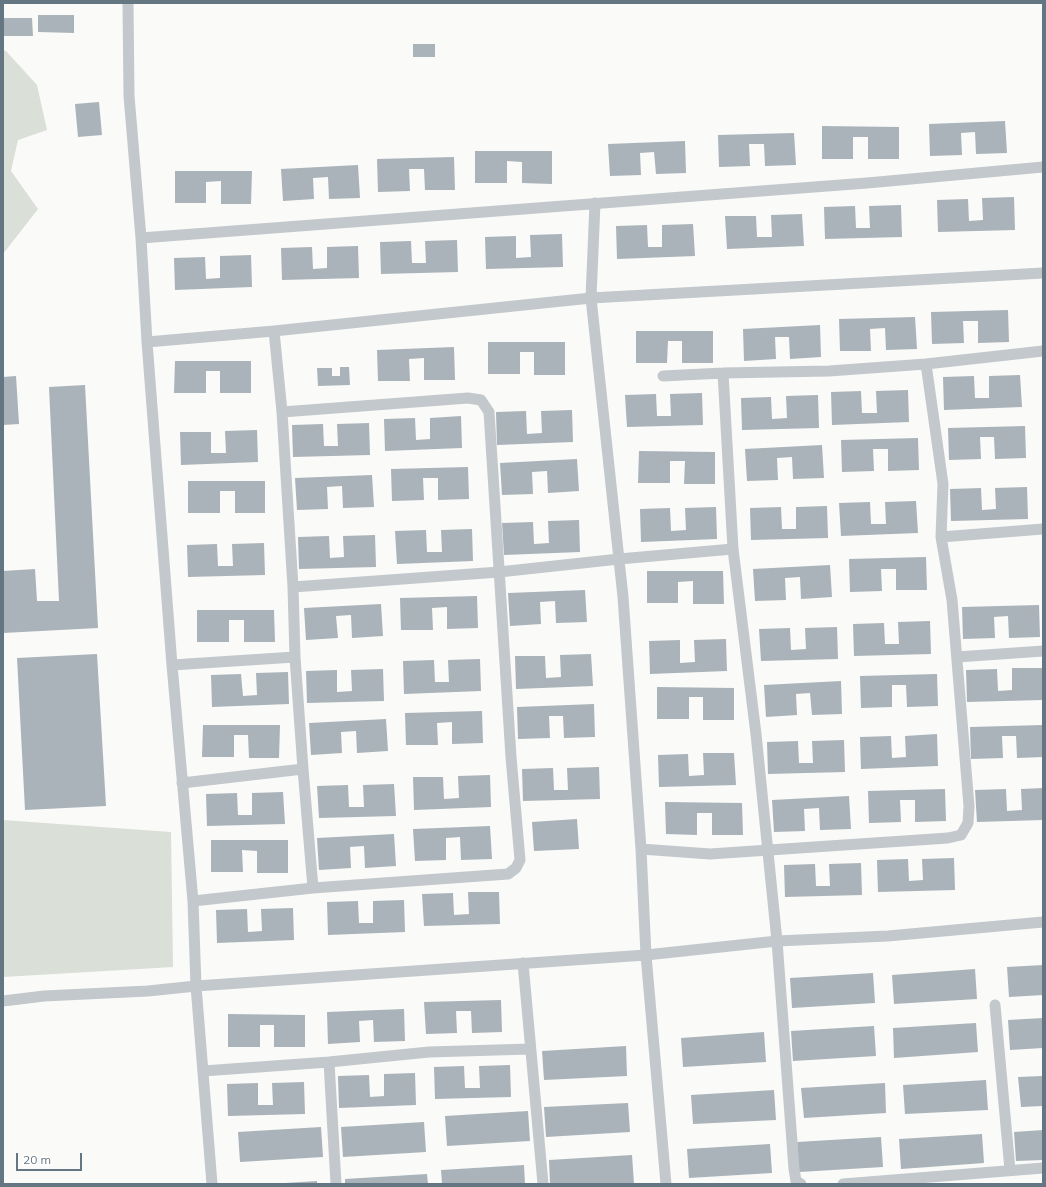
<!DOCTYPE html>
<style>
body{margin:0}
#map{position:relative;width:1046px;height:1187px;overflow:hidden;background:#fafaf8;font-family:Mulish,sans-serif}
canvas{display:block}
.frame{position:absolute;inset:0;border:4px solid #657683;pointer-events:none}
.scale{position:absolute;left:16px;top:1153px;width:66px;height:18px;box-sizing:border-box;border:2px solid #657683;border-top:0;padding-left:5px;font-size:12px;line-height:14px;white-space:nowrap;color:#657683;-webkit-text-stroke:3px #fff;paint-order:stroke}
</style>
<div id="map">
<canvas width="1046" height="1187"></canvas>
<div class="frame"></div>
<div class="scale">20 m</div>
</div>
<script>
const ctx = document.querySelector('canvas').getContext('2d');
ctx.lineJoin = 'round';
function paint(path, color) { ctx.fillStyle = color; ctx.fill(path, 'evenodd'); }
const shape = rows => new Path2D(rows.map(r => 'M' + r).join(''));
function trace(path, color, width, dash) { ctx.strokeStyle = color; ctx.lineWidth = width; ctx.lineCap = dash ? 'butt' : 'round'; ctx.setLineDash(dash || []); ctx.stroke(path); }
paint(shape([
 [3,50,6,51,37,85,47,130,18,140,11,171,38,209,3,254],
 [3,820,171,832,173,967,3,977]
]), '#dadfd7');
paint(shape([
 [38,15,74,15,74,33,38,32],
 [3,18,32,18,33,36,3,36],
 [413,44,435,44,435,57,413,57],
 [99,102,102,135,78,137,75,104],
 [1005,121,1007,153,976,154,975,132,961,133,962,155,930,156,929,124],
 [822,126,899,127,899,159,868,159,868,137,853,137,853,159,822,159],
 [794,133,796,165,765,166,764,144,749,144,750,166,719,167,718,135],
 [685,141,686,173,656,174,654,152,640,153,641,175,610,176,608,144],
 [475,151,552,151,552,184,522,183,522,162,507,161,507,183,475,183],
 [454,157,455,190,425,190,424,169,409,169,410,191,378,192,377,159],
 [358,165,360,198,329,199,328,177,313,178,314,199,283,201,281,169],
 [175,171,252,171,251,204,221,204,221,181,206,182,206,203,175,203],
 [1014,197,1015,230,938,232,937,200,968,199,969,221,983,220,982,198],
 [901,205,902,237,825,239,824,207,855,206,856,228,870,228,869,206],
 [802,214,804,246,727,249,725,216,756,216,757,237,772,237,771,215],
 [693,224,695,256,617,259,616,226,647,225,648,247,662,247,662,225],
 [562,234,563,267,486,269,485,237,516,236,516,258,531,257,530,235],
 [457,240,458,272,381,274,380,242,411,241,412,263,426,263,425,241],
 [358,246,359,278,282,280,281,248,312,247,313,269,327,268,327,247],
 [251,255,252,287,175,290,174,258,205,257,206,279,220,278,220,256],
 [1008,310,1009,342,978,343,978,321,963,321,964,343,932,344,931,312],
 [915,317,917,349,886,350,885,328,870,329,871,351,840,351,839,319],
 [820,325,821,357,790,359,789,337,775,337,776,359,744,361,743,329],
 [636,331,713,331,713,363,682,363,682,341,668,341,667,363,636,363],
 [488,342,565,342,565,375,534,375,534,352,520,352,520,374,488,374],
 [454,347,455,380,424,380,424,358,409,359,410,381,378,381,377,350],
 [175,361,251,361,251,393,220,393,220,371,206,371,206,393,174,393],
 [340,367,349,367,350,385,318,386,317,368,332,368,332,376,340,376],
 [1020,375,1022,407,944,410,943,377,974,376,975,398,989,398,989,376],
 [16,376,19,424,3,425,3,377],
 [85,385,98,628,3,633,3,571,35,569,37,601,59,601,49,387],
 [908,390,909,422,832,425,831,392,861,391,862,413,877,413,876,391],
 [702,393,703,425,627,427,625,395,656,394,657,416,671,416,670,394],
 [818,395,819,428,742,430,741,398,771,397,772,419,787,418,786,396],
 [572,410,573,442,497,445,496,412,526,411,527,434,542,433,541,411],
 [461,416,462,448,385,451,384,419,415,418,416,440,430,439,430,418],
 [369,423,370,455,293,457,292,425,323,424,324,446,338,446,337,424],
 [1025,426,1026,458,995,459,994,437,980,437,981,459,949,460,948,428],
 [257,430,258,462,181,465,180,432,211,432,211,453,226,453,225,431],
 [918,438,919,470,888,471,888,449,873,449,874,471,842,472,841,440],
 [822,445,824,478,793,479,792,457,777,458,778,480,747,481,745,449],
 [639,451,715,452,715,484,684,484,685,461,670,461,670,483,638,483],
 [577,459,579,491,548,493,547,471,532,472,533,494,502,495,500,463],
 [468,467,469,499,438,500,438,478,423,478,424,500,392,501,391,469],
 [372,475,374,507,343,508,342,486,327,487,328,509,297,510,295,478],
 [188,481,265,481,265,513,235,513,235,491,220,491,220,513,188,513],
 [1027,487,1028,519,951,521,950,489,981,488,982,510,996,509,995,488],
 [916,501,918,533,841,536,839,503,870,502,871,524,886,524,885,502],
 [827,506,828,538,751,540,750,508,781,507,782,529,796,529,796,507],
 [716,507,717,539,641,542,640,509,670,508,671,531,686,530,685,508],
 [579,520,580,552,504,555,502,523,533,522,534,544,549,543,548,521],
 [472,529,473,561,397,564,395,531,426,530,427,552,442,552,441,530],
 [375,535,376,567,299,569,298,537,329,536,330,558,344,557,343,536],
 [264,543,265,575,188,577,187,545,217,544,218,566,233,566,232,544],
 [926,557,927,590,896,590,896,569,881,569,882,591,850,592,849,559],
 [830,565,832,597,801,599,800,577,785,578,786,600,755,601,753,569],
 [647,571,723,571,724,604,693,604,693,581,678,582,678,603,647,603],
 [585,590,587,622,556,623,555,601,540,602,541,624,510,626,508,593],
 [477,596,478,628,447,629,447,607,432,608,433,630,401,630,400,598],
 [381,604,383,636,352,638,351,615,336,616,338,638,306,640,304,608],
 [1039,605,1040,637,1009,638,1008,616,994,617,995,638,963,639,962,607],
 [197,610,274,610,275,642,244,642,244,620,229,620,229,642,197,642],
 [930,621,931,654,854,656,853,624,884,623,885,644,899,644,898,622],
 [837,627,838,659,761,661,759,629,790,628,791,650,806,649,805,628],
 [726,639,727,671,650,674,649,641,680,640,680,663,695,662,694,640],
 [97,654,106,806,25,810,17,658],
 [591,654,593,686,516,689,515,656,545,656,546,678,561,677,560,655],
 [480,659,481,691,404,694,403,661,434,660,435,682,449,682,448,660],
 [1012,668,1043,668,1043,700,967,702,966,670,997,669,998,691,1012,690],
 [383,669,384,701,307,703,306,671,337,670,337,692,352,691,351,670],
 [288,672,289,704,212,707,211,675,241,674,243,696,257,695,256,673],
 [937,674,938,706,907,707,906,685,892,685,892,707,861,708,860,676],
 [841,681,842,714,812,715,810,693,796,694,797,715,766,717,764,685],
 [657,687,734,688,734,720,703,720,703,697,689,697,689,719,657,719],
 [594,704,595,737,564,738,563,716,549,716,550,738,518,739,517,707],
 [482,711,483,743,452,744,452,722,437,723,438,745,406,745,405,713],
 [386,719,388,751,357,753,356,731,341,732,342,753,311,755,309,723],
 [203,725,280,725,279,758,249,758,248,735,234,735,234,757,202,757],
 [1043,725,1043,757,1017,758,1016,736,1002,736,1003,758,971,759,970,727],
 [937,734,938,766,861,769,860,737,891,736,892,758,906,757,905,736],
 [844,740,845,772,768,774,767,742,798,741,799,763,813,763,812,741],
 [703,753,734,753,736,785,659,787,658,755,688,754,689,776,704,775],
 [599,767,600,799,523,801,522,769,553,768,554,790,568,790,567,768],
 [490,775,491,807,414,810,413,777,443,777,444,799,459,798,458,776],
 [394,784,396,816,319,818,317,786,348,785,349,807,364,807,363,785],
 [1043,788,1043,820,977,822,975,790,1006,789,1007,811,1022,810,1021,789],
 [945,789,946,821,915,822,915,800,900,800,901,822,869,823,868,791],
 [283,792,285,824,207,826,206,794,237,793,238,815,252,815,252,793],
 [849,796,851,829,820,830,819,808,804,809,805,831,774,832,772,800],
 [665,802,742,803,743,835,712,835,712,813,697,813,697,835,666,834],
 [577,819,579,849,534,851,532,822],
 [490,826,492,859,461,860,460,837,446,838,446,860,415,861,413,829],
 [394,834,396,866,365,868,364,846,350,847,351,868,319,870,317,838],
 [211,840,288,840,288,873,257,873,257,851,242,850,243,872,211,872],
 [954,858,955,890,878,892,877,860,908,859,909,881,923,880,922,859],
 [861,863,862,895,785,897,784,865,815,864,816,886,830,886,829,864],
 [468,892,499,892,500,924,424,926,422,894,453,893,454,915,469,914],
 [404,900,405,932,328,935,327,902,358,901,359,923,373,923,373,901],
 [293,908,294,940,217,943,216,910,247,909,248,932,262,931,261,909],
 [1043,965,1043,995,1009,997,1007,967],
 [975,969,977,999,894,1004,892,975],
 [873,973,875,1003,792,1008,790,978],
 [501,1000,502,1032,472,1033,471,1011,456,1011,457,1033,426,1034,424,1002],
 [404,1009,405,1041,374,1042,373,1020,359,1021,360,1042,328,1044,327,1012],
 [228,1014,305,1015,305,1047,274,1047,274,1025,260,1025,260,1047,228,1047],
 [1043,1018,1043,1048,1010,1050,1008,1020],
 [976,1023,978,1052,894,1058,893,1028],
 [874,1026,876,1056,793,1061,791,1031],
 [764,1032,766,1062,683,1067,681,1038],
 [626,1046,627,1076,544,1080,542,1051],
 [510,1065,511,1097,435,1099,434,1067,464,1066,465,1088,480,1088,479,1066],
 [415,1073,416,1105,339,1108,338,1076,369,1075,370,1097,384,1096,384,1074],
 [1043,1076,1043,1106,1021,1107,1018,1077],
 [986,1080,988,1110,905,1114,903,1085],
 [304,1082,305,1114,228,1116,227,1084,258,1083,258,1105,273,1105,272,1083],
 [885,1083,886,1113,804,1118,801,1088],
 [774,1090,776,1120,693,1124,691,1095],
 [628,1103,630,1132,546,1137,544,1107],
 [528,1111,530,1141,447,1146,445,1116],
 [424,1122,426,1152,343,1157,341,1127],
 [321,1127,323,1157,240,1162,238,1132],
 [1043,1130,1043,1160,1016,1161,1014,1132],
 [982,1134,984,1163,901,1169,899,1139],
 [881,1137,883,1167,799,1172,797,1142],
 [770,1144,772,1173,689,1178,687,1149],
 [632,1155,634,1184,550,1184,549,1160],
 [524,1165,525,1184,442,1184,441,1170],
 [427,1174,428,1184,345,1184,345,1179],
 [317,1181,317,1184,285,1184,285,1183]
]), '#aab3b9');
trace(shape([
 [128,3,129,96,141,238,147,342,172,665,193,901,196,986,212,1184],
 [595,203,591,298,623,597,641,849,646,955,666,1184],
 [141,238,867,183,1043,167],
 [274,331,282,412,293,587,295,657,303,769,313,888],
 [147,342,274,331,591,298,1043,273],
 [723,373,733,549,756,734,777,941,794,1169,796,1181,801,1184],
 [663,376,723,373,829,371,926,364,1043,351],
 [941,537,1043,529],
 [293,587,499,572,619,559,733,549],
 [957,657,1043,651],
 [172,665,295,657],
 [182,783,303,769],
 [641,849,710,854,948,838,961,835,968,823,969,806,952,600,941,537,943,484,926,364],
 [193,901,313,888,508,874,516,868,520,860,511,757,489,412,481,400,468,398,282,412],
 [523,963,543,1184],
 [3,1001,44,996,148,991,196,986,646,955,777,941,888,936,1043,922],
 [995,1005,1010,1170],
 [329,1062,336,1184],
 [203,1071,329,1062,429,1052,530,1049],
 [843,1184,1043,1168]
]), '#c3c8cc', 11);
</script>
